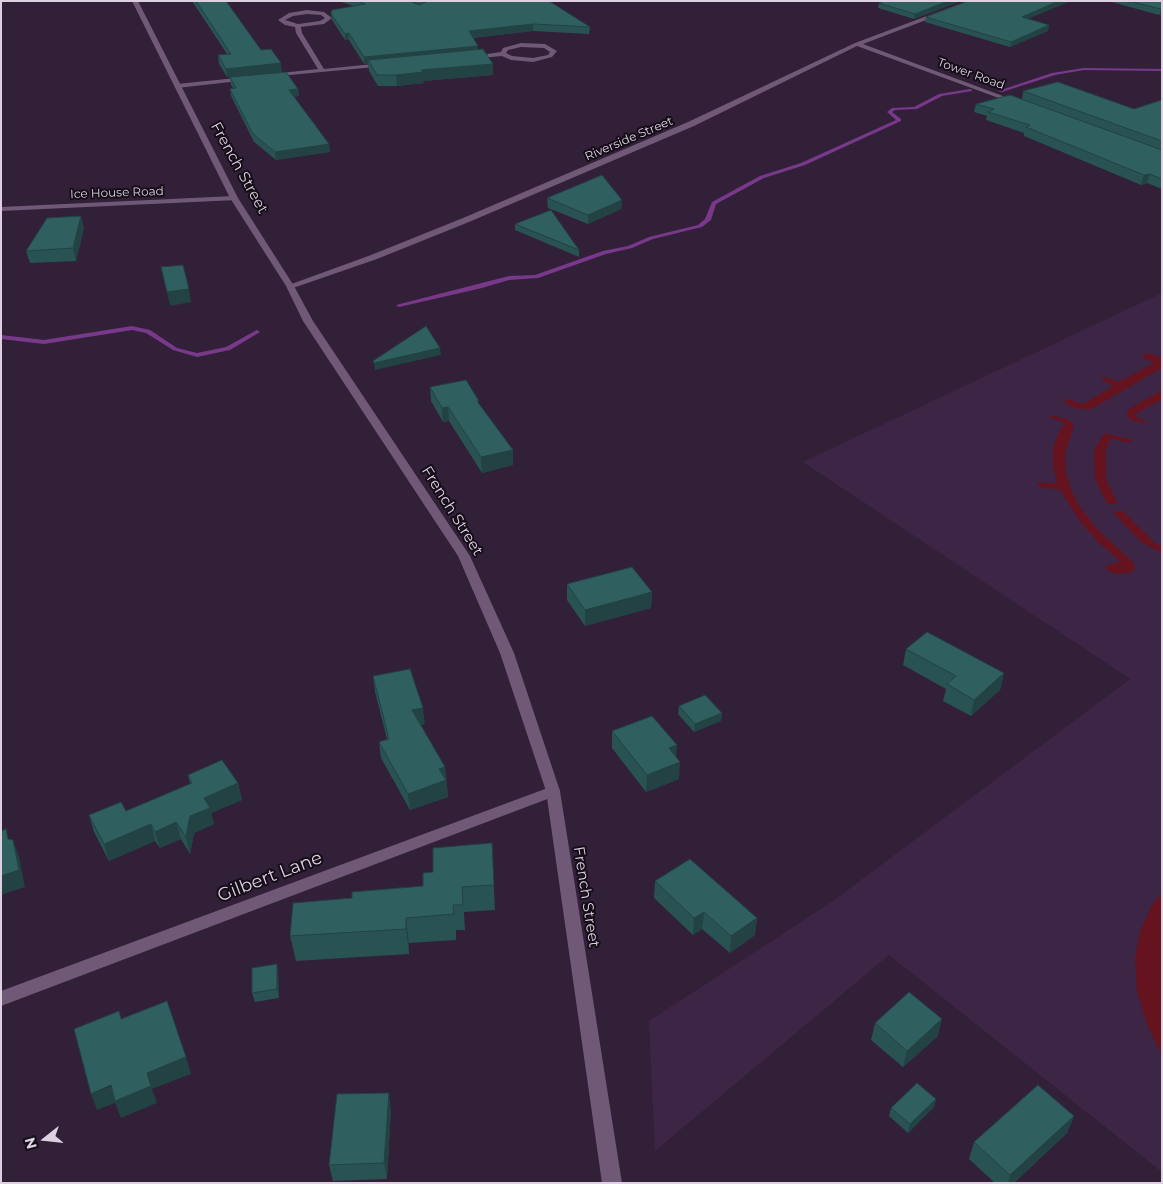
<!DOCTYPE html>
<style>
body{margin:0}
#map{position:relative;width:1163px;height:1184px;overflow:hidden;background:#321f38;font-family:Montserrat,sans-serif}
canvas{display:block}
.frame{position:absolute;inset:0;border:2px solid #ddd1e1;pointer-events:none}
.north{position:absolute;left:20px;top:1114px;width:50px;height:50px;-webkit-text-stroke:4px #150d18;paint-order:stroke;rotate:254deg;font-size:14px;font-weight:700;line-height:20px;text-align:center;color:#ddd1e1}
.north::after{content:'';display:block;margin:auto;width:18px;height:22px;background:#ddd1e1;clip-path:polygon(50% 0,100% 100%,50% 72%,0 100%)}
</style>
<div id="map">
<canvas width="1163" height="1184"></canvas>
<div class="frame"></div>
<div class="north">N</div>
</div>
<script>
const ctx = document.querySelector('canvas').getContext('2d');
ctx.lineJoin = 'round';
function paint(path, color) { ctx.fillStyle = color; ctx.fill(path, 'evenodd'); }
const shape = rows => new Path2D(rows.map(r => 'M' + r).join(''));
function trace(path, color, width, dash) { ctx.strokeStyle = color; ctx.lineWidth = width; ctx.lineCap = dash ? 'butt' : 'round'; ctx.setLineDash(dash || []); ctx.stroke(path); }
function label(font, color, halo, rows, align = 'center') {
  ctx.font = font + ' Montserrat,sans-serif'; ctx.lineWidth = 4; ctx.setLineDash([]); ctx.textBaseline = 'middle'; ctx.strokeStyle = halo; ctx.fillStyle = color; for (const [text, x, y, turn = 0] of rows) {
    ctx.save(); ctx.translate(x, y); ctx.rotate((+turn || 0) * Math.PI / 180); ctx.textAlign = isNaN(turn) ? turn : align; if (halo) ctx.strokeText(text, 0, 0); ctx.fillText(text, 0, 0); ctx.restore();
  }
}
paint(shape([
 [1162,293,1162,1172,889,955,655,1151,649,1021,833,901,1130,679,803,462]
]), '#3d2645');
paint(shape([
 [1149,353,1162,358,1162,368,1091,409,1079,409,1064,403,1067,399,1083,404,1113,386,1100,378,1105,377,1118,382,1154,363,1141,356],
 [1162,390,1162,399,1134,415,1149,424,1134,421,1126,416,1129,409],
 [1055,416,1069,420,1074,426,1065,453,1066,473,1072,492,1080,507,1097,529,1134,563,1135,569,1130,573,1115,574,1107,570,1105,567,1120,561,1099,543,1082,524,1059,489,1042,488,1037,485,1038,483,1057,483,1053,466,1053,450,1057,436,1065,423,1049,417],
 [1104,433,1132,440,1129,443,1111,438,1106,450,1106,479,1118,504,1107,504,1095,479,1094,451],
 [1123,511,1157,545,1162,544,1162,553,1141,542,1113,512],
 [1162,893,1162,1056,1147,1024,1137,991,1135,959,1140,931,1152,905]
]), '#64131f');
paint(shape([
 [1084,68,1162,69,1162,71,1084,70,1055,75,1002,92,998,91,1052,73,1084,68],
 [970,89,972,90,972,91,942,96,917,109,895,110,892,112,901,119,901,121,805,165,764,178,716,204,711,220,702,227,653,239,632,248,606,254,538,278,509,280,482,288,399,307,396,305,509,276,535,275,603,251,628,246,649,237,698,225,705,219,712,202,760,176,801,163,896,120,887,112,892,108,914,107,939,94,970,89],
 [132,326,150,330,177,348,197,353,226,347,255,331,257,330,260,332,230,350,197,357,173,350,146,333,132,330,44,344,1,339,1,335,44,340,132,326]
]), '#78398a');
paint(shape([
 [967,1,976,1,863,44,1019,102,1019,104,1015,104,857,46,694,126,469,222,377,259,293,288,286,286,371,255,463,218,688,122,855,43,967,1],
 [307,10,324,12,332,18,324,24,301,27,302,33,324,69,383,63,385,66,269,77,268,76,271,74,318,69,296,33,295,27,285,25,278,20,289,13,307,10],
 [307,14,321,15,325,18,320,21,298,24,285,20,293,16,307,14],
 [521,43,545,44,557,51,552,57,533,62,511,60,502,56,470,59,467,57,501,52,503,48,521,43],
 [521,47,544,48,550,52,548,55,533,58,512,56,506,53,508,50,521,47],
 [246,77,248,78,248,80,177,88,174,86,177,84,246,77],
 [234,196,237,196,237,200,1,211,1,207,234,196],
 [553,786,558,787,560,791,558,795,1,1006,1,991,553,786]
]), '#6f5976');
paint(shape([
 [132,1,138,1,238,198,294,286,313,321,470,556,514,653,560,791,622,1183,602,1183,546,791,500,653,458,556,303,321,286,286,230,198,132,1]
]), '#6f5976');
paint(shape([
 [192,1,226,1,261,50,282,72,227,77,219,64,218,55,227,54],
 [339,1,410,1,419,5,420,5,411,1,549,1,590,27,589,34,533,31,473,38,478,50,493,64,493,75,423,81,424,83,397,86,378,86,369,71,368,64,364,64,349,40,345,40,332,20,331,14,353,6],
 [961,1,914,19,878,8,879,3],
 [1108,1,1162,1,1162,14,1159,15],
 [926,17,1028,19,1049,25,1048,31,1010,47,925,22],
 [230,77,298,89,299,96,294,97,329,144,330,152,276,160,254,142,231,96,230,89,233,88,231,85],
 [1023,91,1134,109,1162,100,1162,189,1147,183,1141,185,1024,136,1024,133,986,120,987,116,974,112,976,104,1022,99],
 [547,198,622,200,621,209,588,224,548,208],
 [515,224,579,250,579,257,515,230],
 [84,228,76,261,30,263,26,251],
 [430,387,513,465,482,473,449,421,443,422,431,401],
 [567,584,652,592,651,608,585,626,567,600],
 [906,649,1004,673,1000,690,971,716,943,701,946,689,903,665],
 [373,676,425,724,420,725,445,767,448,797,410,810,381,758,379,742,387,739,375,692],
 [679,706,722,713,721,721,694,732,678,714],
 [612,731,676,756,679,779,646,792,612,748],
 [188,775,238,783,242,800,211,813,214,824,194,833,190,854,181,839,160,848,155,841,109,861,94,832,89,815,126,811,190,784],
 [492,843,495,910,464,912,465,930,456,930,456,940,409,943,409,954,296,961,290,936,423,886,433,872],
 [655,881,757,918,755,935,730,953,702,929,693,935,654,898],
 [278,972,279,998,255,1002,252,993],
 [875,1023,938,1036,903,1067,871,1040],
 [936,1099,934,1107,908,1133,889,1116,891,1108],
 [391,1109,387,1179,333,1181,329,1165],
 [1074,1116,1067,1133,1014,1183,995,1183,969,1159,974,1142]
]), '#295253');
paint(shape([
 [948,1,961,1,914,19,915,14],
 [1059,1,1071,1,1021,22,1022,17],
 [1161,9,1162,9,1162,14,1159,15],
 [533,24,533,31,469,38,469,31],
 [1049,25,1048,31,1010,47,1011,42],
 [349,33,349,40,345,40,345,34],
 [478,46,478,52,368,60,368,64,364,64,364,57],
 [281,63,282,72,227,77,226,69],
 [493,64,493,75,423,81,424,83,397,86,396,75,421,70],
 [298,89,299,96,290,97,289,90],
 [329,144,330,152,276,160,275,152],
 [1150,174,1147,183,1141,185,1144,175],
 [622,200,621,209,588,224,588,215],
 [81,216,84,228,76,261,73,248],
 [189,289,191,302,170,306,167,292],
 [440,348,441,355,375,370,374,363],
 [448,407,449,421,443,422,442,408],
 [513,450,513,465,482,473,481,457],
 [652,592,651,608,585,626,585,610],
 [1004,673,1000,690,971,716,974,700],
 [423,708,425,724,413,726,412,710],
 [722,713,721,721,694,732,695,724],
 [677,745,676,762,669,748],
 [680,762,679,779,646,792,647,775],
 [445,767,448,797,410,810,408,794,439,769],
 [238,783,242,800,211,813,214,824,194,833,190,854,186,837,190,816,204,798],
 [176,822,181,839,160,848,155,832],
 [151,824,155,841,109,861,104,844],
 [13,840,19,857,25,887,1,895,1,876],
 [704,912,702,929,693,935,694,918],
 [406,918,409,943,409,954,406,929],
 [757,918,755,935,730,953,731,936],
 [277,964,278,972,279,998,277,989],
 [942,1019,938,1036,903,1067,907,1051],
 [186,1057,191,1074,152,1089,157,1103,121,1118,115,1103,97,1110,91,1094],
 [389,1093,391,1109,387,1179,384,1163],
 [936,1099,934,1107,908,1133,910,1124],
 [1074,1116,1067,1133,1014,1183,1008,1183,1010,1175]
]), '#224243');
const building = shape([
 [196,1,226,1,261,50,271,49,281,63,226,69,218,55,231,54,196,1],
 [357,1,410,1,419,5,426,2,424,1,549,1,590,27,533,24,469,31,478,46,364,57,349,33,345,34,331,14,332,10,365,4,357,1],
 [885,1,948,1,915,14,879,3,885,1],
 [968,1,1059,1,1022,17,1049,25,1011,42,926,17,968,1],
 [1129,1,1162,1,1162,9,1161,9,1129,1],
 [483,49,493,64,421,70,423,72,396,75,377,75,368,60,483,49],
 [286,72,298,89,289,90,329,144,275,152,253,134,230,89,236,88,230,77,286,72],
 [1058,82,1134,109,1162,100,1162,141,1023,91,1058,82],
 [1010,95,1162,150,1162,179,1150,174,1144,175,1026,127,1030,125,988,112,994,109,976,104,1010,95],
 [602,175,622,200,588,215,547,198,602,175],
 [551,210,579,250,515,224,551,210],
 [81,216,73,248,26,251,47,218,81,216],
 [183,265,189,289,167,292,161,267,183,265],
 [426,326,440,348,374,363,373,361,426,326],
 [466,380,479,401,477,401,513,450,481,457,448,407,442,408,430,387,466,380],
 [632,567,652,592,585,610,567,584,632,567],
 [927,632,1004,673,974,700,947,684,956,676,906,649,927,632],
 [410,669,423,708,412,710,445,767,439,769,446,780,408,794,379,742,389,739,373,676,410,669],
 [705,695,722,713,695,724,679,706,705,695],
 [652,716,677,745,669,748,680,762,647,775,612,731,652,716],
 [222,760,238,783,204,798,210,808,190,816,186,837,176,822,155,832,151,824,104,844,89,815,121,802,126,811,192,783,188,775,222,760],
 [6,829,8,839,13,840,19,870,1,876,1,831,6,829],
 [492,843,494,885,462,887,463,905,453,905,454,914,406,918,406,929,290,936,293,903,352,898,352,892,423,886,423,873,433,872,433,848,492,843],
 [690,859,757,918,731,936,704,912,694,918,655,881,690,859],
 [277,964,277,989,252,993,252,968,277,964],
 [909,992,942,1019,907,1051,875,1023,909,992],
 [167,1001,186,1057,147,1073,151,1086,115,1101,111,1085,91,1094,74,1029,119,1011,121,1019,167,1001],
 [917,1083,936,1099,910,1124,891,1108,917,1083],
 [1038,1085,1074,1116,1010,1175,974,1142,1038,1085],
 [389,1093,384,1163,329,1165,337,1094,389,1093]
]);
paint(building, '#305f60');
trace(building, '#224243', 1);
label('12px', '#ddd1e1', '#150d18', [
 ["Tower Road",971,74,20],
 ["Riverside Street",629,139,-23],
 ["Ice House Road",117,193,-2]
]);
label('15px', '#ddd1e1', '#150d18', [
 ["French Street",239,168,61],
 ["French Street",452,511,58],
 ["French Street",586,897,81]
]);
label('18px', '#ddd1e1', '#150d18', [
 ["Gilbert Lane",270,877,-21]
]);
</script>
